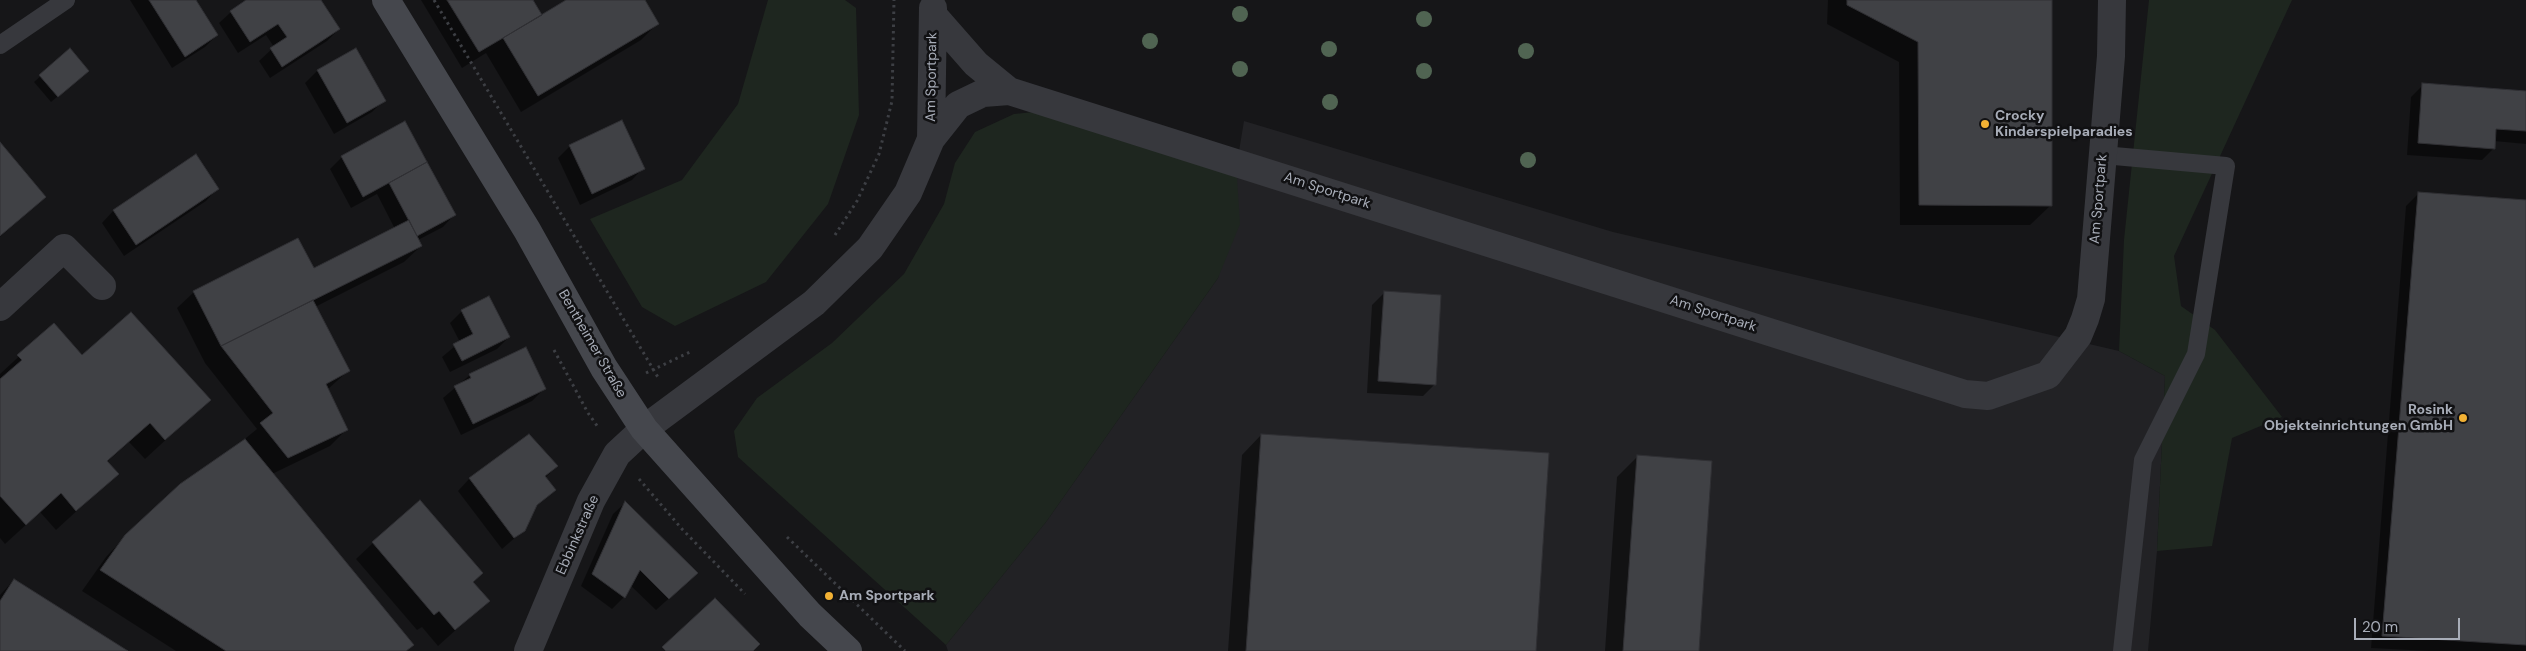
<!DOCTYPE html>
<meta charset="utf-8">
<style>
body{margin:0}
#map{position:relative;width:2526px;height:651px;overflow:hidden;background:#161618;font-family:"DM Sans",sans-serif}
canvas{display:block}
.scale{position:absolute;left:2354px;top:618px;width:106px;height:22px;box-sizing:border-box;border:2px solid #a8adb8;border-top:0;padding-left:6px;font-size:15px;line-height:18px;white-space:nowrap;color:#a8adb8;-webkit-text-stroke:4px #111113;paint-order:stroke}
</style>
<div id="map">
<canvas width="2526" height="651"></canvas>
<div class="scale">20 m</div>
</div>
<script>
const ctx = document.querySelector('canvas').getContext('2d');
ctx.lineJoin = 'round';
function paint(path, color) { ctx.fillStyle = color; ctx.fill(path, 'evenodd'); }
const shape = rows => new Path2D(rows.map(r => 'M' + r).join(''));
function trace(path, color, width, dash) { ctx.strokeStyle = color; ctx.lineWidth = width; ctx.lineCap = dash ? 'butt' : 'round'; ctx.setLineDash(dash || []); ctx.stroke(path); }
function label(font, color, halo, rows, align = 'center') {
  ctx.font = font + ' "DM Sans",sans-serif'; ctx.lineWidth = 5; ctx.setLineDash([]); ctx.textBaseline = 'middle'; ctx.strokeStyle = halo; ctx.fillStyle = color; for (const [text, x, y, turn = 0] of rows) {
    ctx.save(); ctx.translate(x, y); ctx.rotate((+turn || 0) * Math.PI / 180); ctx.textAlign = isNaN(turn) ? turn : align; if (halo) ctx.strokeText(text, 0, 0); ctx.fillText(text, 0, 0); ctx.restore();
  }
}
paint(shape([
 [1244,121,1613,232,2119,351,2165,376,2157,551,2148,651,948,651,946,645,1046,522,1218,278]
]), '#222225');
paint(shape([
 [768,0,845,0,856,8,859,115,828,204,766,282,675,326,642,307,590,219,682,180,738,104],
 [2149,0,2292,0,2174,256,2181,306,2215,330,2282,417,2232,438,2212,546,2157,551,2165,376,2119,351,2124,240],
 [1044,111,1236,162,1240,224,1218,278,1046,522,946,645,738,457,734,431,757,398,832,343,904,274,944,204,955,163,975,132,1014,114]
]), '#1e261f');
paint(shape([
 [130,0,195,0,217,35,205,47,172,68],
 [248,0,320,0,339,29,327,41,270,78,259,61,274,47,266,35,238,53,219,23,231,12],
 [421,0,531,0,541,16,569,0,643,0,658,23,641,40,521,112,486,53,462,68],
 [1828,0,2051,0,2050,206,2030,225,1900,225,1899,62,1827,24],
 [70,50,81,77,51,102,34,82],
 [355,50,384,100,372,112,334,134,305,83,317,71],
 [2423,85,2526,92,2526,144,2494,141,2494,148,2482,160,2407,155,2411,97],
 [404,123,454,215,443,227,418,240,421,246,404,262,315,307,348,371,327,390,346,430,330,446,272,474,412,645,406,651,176,651,82,591,106,557,126,536,257,429,205,363,177,308,194,292,313,270,395,229,377,194,351,208,330,169,342,157],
 [0,144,45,197,0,237],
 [570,146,643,168,632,180,580,205,558,158],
 [196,156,217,189,206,201,124,256,102,223,113,211],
 [2418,194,2526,201,2526,651,2428,651,2371,648,2406,206],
 [1384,293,1435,384,1423,396,1367,393,1372,305],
 [462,311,509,337,497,349,450,372,442,357,460,342,450,323],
 [53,325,82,357,209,400,145,459,129,442,107,462,117,474,56,530,40,512,5,544,0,538,0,374],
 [470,375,544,389,532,401,461,435,443,398],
 [1261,435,1534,651,1228,651,1242,455],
 [529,436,557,466,545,478,554,490,534,508,524,530,502,549,458,491,469,479],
 [1637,457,1698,651,1605,651,1617,477],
 [625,503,684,585,656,610,630,585,624,597,612,609,581,586,613,514],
 [373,543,472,582,488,601,438,646,422,627,417,630,356,559],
 [14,580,125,651,0,651,0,595]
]), '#0007');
const building = shape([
 [149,0,196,0,218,35,185,57,149,0],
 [246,0,321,0,340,29,282,67,270,48,287,37,278,24,250,42,230,11,246,0],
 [447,0,533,0,542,15,479,52,447,0],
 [566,0,645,0,659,24,538,96,503,38,566,0],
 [1847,0,2052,0,2052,206,1919,205,1918,42,1847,5,1847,0],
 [70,48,89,71,58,97,39,75,70,48],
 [356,48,386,101,347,123,317,70,356,48],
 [2422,83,2526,91,2526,131,2496,129,2495,149,2418,143,2422,83],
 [622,120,645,169,592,194,569,145,622,120],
 [405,121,427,162,363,197,341,156,405,121],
 [0,142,46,197,0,236,0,142],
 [196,154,219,189,136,245,113,210,196,154],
 [427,162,456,215,417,236,389,183,427,162],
 [2418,192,2526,200,2526,645,2382,636,2418,192],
 [409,220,422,246,221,346,193,291,298,238,314,268,409,220],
 [1384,291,1441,295,1436,385,1378,381,1384,291],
 [489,296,510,337,462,361,453,344,473,334,461,310,489,296],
 [313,300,350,371,326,384,348,430,288,458,260,423,273,413,221,346,313,300],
 [131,312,211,400,165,440,150,423,107,461,119,474,76,511,61,493,26,525,0,496,0,379,22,360,17,355,54,323,82,355,131,312],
 [526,347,546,389,473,424,454,386,471,378,469,374,526,347],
 [529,434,558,466,545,476,556,490,537,505,525,531,514,538,469,478,529,434],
 [1261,434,1549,453,1536,651,1246,651,1261,434],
 [245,439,414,645,406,651,226,651,100,570,125,535,180,484,245,439],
 [1637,455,1712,461,1699,651,1623,651,1637,455],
 [420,500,483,573,473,582,490,601,455,630,439,611,434,615,372,542,420,500],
 [625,501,698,573,669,599,640,570,625,598,592,574,625,501],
 [14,579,128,651,0,651,0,601,14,579],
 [715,598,760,644,753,651,666,651,662,647,715,598]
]);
paint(building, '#404145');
trace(building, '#303034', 1);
trace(shape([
 [434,0,659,379],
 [835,235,857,201,879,154,892,101,894,0],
 [554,350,588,413,598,427],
 [646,373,690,352],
 [639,479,682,529,745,594],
 [787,537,905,651]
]), '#3d3f44', 3, [2.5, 4]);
trace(shape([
 [0,45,66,0],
 [2103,155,2226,166,2196,354,2143,460,2122,651]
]), '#37383d', 18);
trace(shape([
 [933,15,976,64,1009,91,1965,394,1988,396,2048,375,2078,336,2085,319,2091,299,2111,56,2112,0],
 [931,139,933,8],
 [0,307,64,248,102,286],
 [528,651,591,501,617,454,644,429,814,303,870,248,908,193,931,139,958,105,983,93,1009,91]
]), '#37383d', 28);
trace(shape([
 [386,0,527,230,604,368,644,429,810,615,848,651]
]), '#45474d', 28);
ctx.fillStyle = '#506452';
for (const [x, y] of [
 [1240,14],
 [1424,19],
 [1150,41],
 [1329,49],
 [1526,51],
 [1240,69],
 [1424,71],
 [1330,102],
 [1528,160]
]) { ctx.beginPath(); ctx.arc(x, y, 8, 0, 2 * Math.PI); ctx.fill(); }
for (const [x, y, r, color] of [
 [1985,124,5,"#f2b134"],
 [2463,418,5,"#f2b134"],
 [829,596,5,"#f2b134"]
]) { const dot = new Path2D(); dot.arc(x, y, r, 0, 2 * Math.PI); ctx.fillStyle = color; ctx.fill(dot); trace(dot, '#111113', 2); }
label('14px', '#a8adb8', '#111113', [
 ["Am Sportpark",932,77,-89],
 ["Am Sportpark",1327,191,18],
 ["Am Sportpark",2099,199,-85],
 ["Am Sportpark",1713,314,18],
 ["Bentheimer Straße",592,344,60],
 ["Ebbinkstraße",578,535,-66]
]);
label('bold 14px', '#a8adb8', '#111113', [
 ["Crocky",1995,116],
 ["Kinderspielparadies",1995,132],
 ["Rosink",2453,410,"right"],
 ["Objekteinrichtungen GmbH",2453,426,"right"],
 ["Am Sportpark",839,596]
], 'left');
</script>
